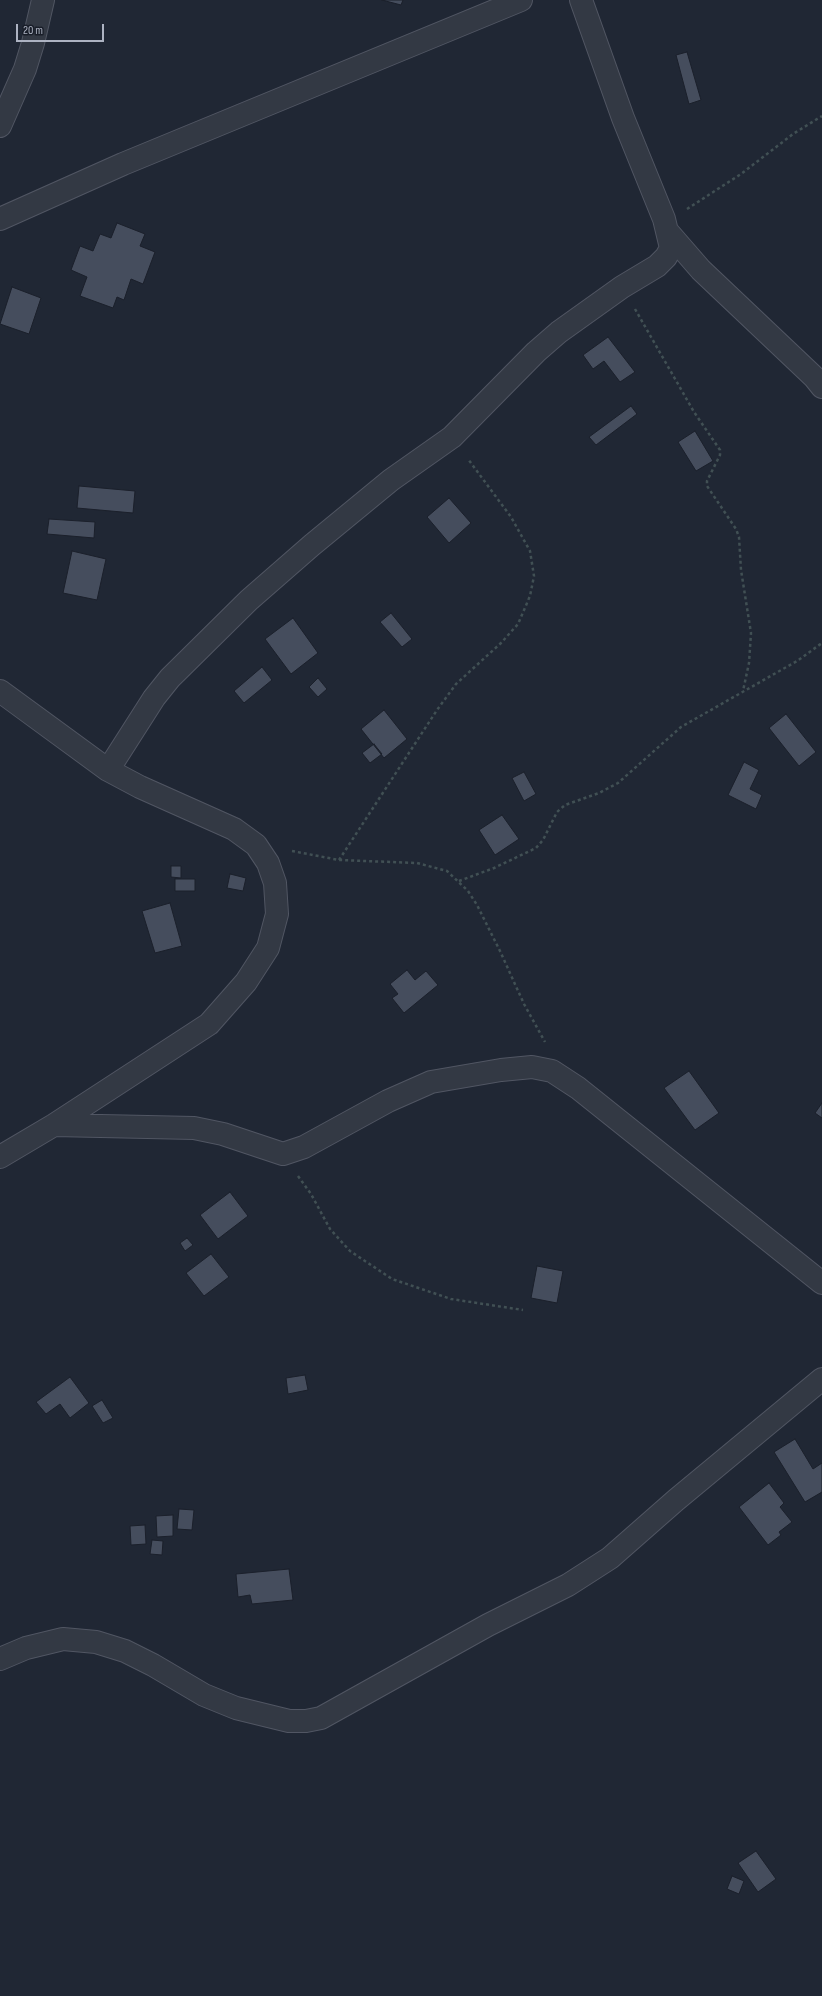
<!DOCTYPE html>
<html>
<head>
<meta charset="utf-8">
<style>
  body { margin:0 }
  #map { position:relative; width:822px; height:1996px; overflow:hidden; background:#202734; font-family:"Sofia Sans Condensed",sans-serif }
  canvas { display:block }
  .scale { position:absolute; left:16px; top:24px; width:88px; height:18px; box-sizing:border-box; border:2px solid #adb3c2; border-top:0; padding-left:5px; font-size:12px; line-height:14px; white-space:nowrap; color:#adb3c2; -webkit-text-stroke:3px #191e29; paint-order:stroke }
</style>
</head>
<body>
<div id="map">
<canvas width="822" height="1996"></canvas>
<div class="scale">20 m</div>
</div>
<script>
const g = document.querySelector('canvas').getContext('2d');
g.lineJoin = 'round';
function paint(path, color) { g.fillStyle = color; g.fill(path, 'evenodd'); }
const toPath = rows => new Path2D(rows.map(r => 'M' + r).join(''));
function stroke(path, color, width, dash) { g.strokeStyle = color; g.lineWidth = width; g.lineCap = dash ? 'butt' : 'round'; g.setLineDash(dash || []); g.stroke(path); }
const building = toPath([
  [382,0,403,0,401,5,382,0],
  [687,52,701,100,689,104,676,55,687,52],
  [117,223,145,234,140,246,155,252,143,284,131,279,124,300,117,297,113,308,80,296,87,277,71,270,80,246,93,251,100,234,111,238,117,223],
  [12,287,41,298,29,334,0,324,12,287],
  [608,337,635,372,620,382,604,361,593,369,583,355,608,337],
  [631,406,637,414,596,445,589,437,631,406],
  [695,431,713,461,696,471,678,442,695,431],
  [79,486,135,491,133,513,77,508,79,486],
  [449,498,471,523,449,543,427,517,449,498],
  [49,519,95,522,94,538,47,534,49,519],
  [72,551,106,559,97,600,63,593,72,551],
  [391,613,412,639,402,647,380,622,391,613],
  [293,618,318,653,291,674,265,639,293,618],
  [262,667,272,680,244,703,234,691,262,667],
  [318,678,327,689,318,697,309,687,318,678],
  [384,710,407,739,384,758,361,729,384,710],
  [786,714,816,752,799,766,769,728,786,714],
  [374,744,382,754,370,763,362,753,374,744],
  [744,762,759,770,750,789,762,795,756,809,728,795,744,762],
  [524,772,536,794,524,801,512,778,524,772],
  [502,815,519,839,495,855,479,830,502,815],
  [171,866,181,866,181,878,171,877,171,866],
  [230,874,246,878,243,891,227,888,230,874],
  [175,879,195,879,195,891,175,891,175,879],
  [170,903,182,946,155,953,142,911,170,903],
  [407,970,415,980,426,971,438,985,404,1013,392,998,398,994,390,984,407,970],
  [689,1071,719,1113,695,1130,664,1088,689,1071],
  [822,1103,822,1118,815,1113,822,1103],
  [230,1192,248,1216,218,1239,200,1215,230,1192],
  [187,1238,193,1245,185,1251,180,1243,187,1238],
  [211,1254,229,1277,204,1296,186,1273,211,1254],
  [537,1266,563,1271,557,1303,531,1298,537,1266],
  [305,1375,308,1390,288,1394,286,1378,305,1375],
  [70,1377,89,1403,70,1418,60,1404,46,1414,36,1402,70,1377],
  [102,1400,113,1418,103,1423,92,1406,102,1400],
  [795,1439,813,1469,822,1463,822,1492,805,1502,774,1452,795,1439],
  [769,1483,784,1503,780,1507,792,1522,779,1532,781,1535,768,1545,739,1507,769,1483],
  [179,1509,194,1510,192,1530,177,1529,179,1509],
  [173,1515,173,1536,157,1537,156,1516,173,1515],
  [145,1525,146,1544,131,1545,130,1526,145,1525],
  [152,1540,163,1541,162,1555,150,1554,152,1540],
  [289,1569,293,1600,252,1604,250,1595,238,1597,236,1574,289,1569],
  [756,1851,776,1879,758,1892,738,1863,756,1851],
  [732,1876,744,1881,739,1894,727,1889,732,1876]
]);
paint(building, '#454d5d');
stroke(building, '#1b202b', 1);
const minor = toPath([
  [0,126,25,69,33,43,43,0],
  [0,219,123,164,521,0],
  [668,232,701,270,814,377,822,387],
  [0,691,108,770,140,787,234,829,256,845,268,863,275,883,277,914,268,948,246,982,209,1024,54,1125,0,1157],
  [108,770,154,698,170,678,249,600,312,545,391,480,452,437,536,352,559,332,622,287,657,266,666,257,671,248,664,219,623,118,581,0],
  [54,1125,194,1128,223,1134,283,1154,304,1147,388,1101,431,1082,501,1070,532,1067,552,1071,578,1088,822,1283],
  [0,1659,26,1648,63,1639,96,1642,125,1651,153,1665,204,1695,236,1708,289,1721,306,1721,321,1718,488,1625,568,1585,610,1558,676,1500,822,1379]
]);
stroke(minor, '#515663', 24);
stroke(toPath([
  [687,209,741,174,793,134,822,116],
  [635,309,694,412,720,450,720,455,707,481,707,486,736,529,739,537,741,570,751,633,749,663,743,691],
  [292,851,339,860,417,863,447,871,468,891,477,905,500,951,524,1004,545,1042],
  [339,860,437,710,456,684,501,643,518,624,530,596,534,576,530,551,511,517,468,459],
  [459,881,494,868,536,848,543,840,557,812,565,805,599,793,618,783,681,727,797,661,822,643],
  [298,1176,311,1194,330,1229,350,1251,392,1279,451,1299,523,1310]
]), '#415054', 2.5, [3, 3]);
stroke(minor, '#333944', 22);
</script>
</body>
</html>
